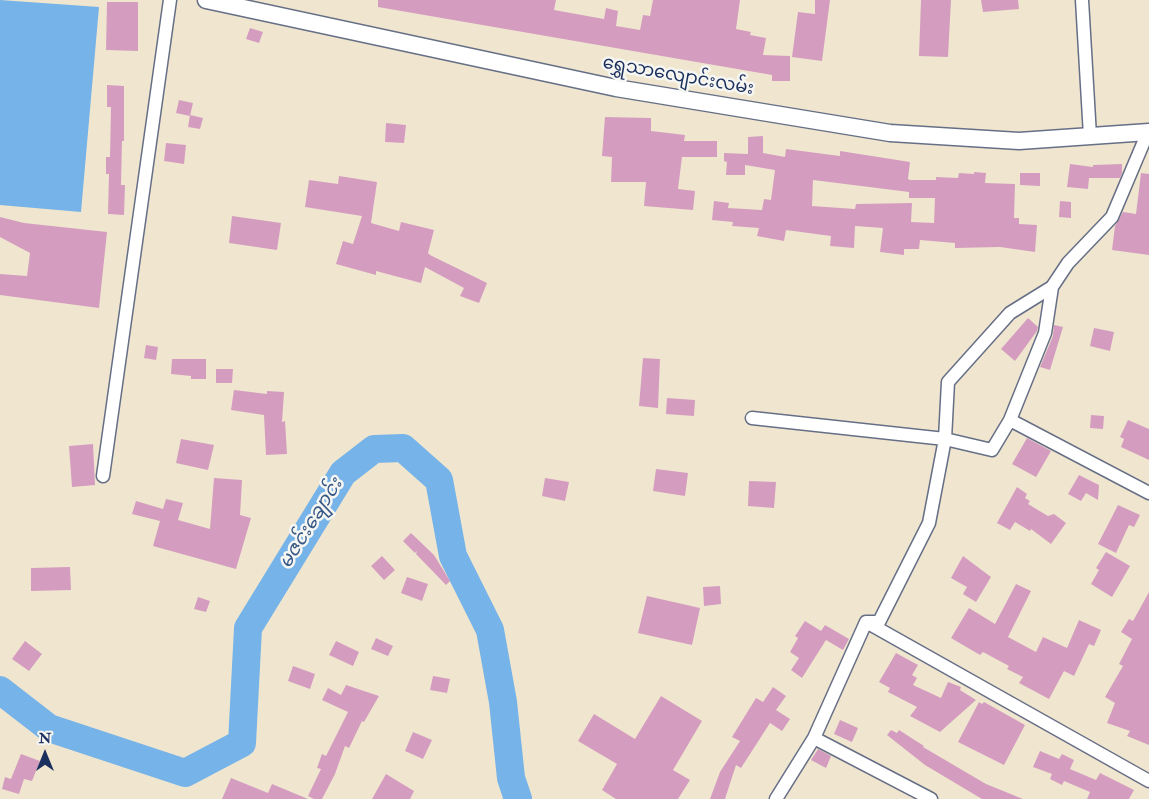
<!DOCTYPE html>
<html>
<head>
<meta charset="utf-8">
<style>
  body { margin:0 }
  #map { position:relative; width:1149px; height:799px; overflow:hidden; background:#f0e6cf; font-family:"IM FELL Double Pica",serif }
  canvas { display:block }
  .north { position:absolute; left:20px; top:729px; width:50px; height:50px; -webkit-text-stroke:4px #f6f6f2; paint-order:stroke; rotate:0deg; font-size:14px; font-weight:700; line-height:20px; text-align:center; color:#1b2f5e }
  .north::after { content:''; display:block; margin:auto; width:18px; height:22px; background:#1b2f5e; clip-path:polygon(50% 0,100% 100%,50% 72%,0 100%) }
</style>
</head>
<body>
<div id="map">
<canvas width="1149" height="799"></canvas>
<div class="north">N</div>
</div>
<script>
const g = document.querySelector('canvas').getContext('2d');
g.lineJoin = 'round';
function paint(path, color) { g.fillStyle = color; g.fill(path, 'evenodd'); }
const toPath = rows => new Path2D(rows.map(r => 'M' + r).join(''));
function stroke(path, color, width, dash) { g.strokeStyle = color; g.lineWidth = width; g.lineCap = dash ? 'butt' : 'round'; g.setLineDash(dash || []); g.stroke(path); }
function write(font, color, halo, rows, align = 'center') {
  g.font = font + ' "IM FELL Double Pica","Noto Sans Myanmar",serif'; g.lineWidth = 5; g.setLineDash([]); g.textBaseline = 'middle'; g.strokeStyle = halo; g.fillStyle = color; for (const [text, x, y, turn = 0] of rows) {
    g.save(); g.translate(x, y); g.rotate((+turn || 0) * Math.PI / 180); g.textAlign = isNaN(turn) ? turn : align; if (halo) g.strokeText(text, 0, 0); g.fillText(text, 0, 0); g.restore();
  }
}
paint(toPath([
  [0,0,99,7,81,212,0,205]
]), '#76b3e8');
stroke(toPath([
  [0,690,49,728,185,773,242,743,248,628,343,473,374,449,403,448,439,480,453,556,490,630,503,702,511,778,518,799]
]), '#76b3e8', 28);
paint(toPath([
  [378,0,556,0,554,10,604,19,606,8,618,11,616,26,640,30,643,15,650,16,653,0,740,0,736,29,751,32,750,35,766,38,763,55,790,56,790,81,772,81,772,75,378,7],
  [815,0,830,0,822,61,792,57,798,12,815,14],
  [921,0,951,0,948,57,919,56],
  [981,0,1018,0,1019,9,983,12],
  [107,2,138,2,138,51,106,50],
  [250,28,263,32,259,43,246,39],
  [107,85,124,86,124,141,122,141,121,185,125,185,124,215,108,214,109,174,106,174,106,157,110,157,111,107,107,107],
  [179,100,193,103,190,116,176,113],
  [190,115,203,118,200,129,188,127],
  [605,117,651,118,651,131,685,135,684,141,717,141,717,157,682,157,678,189,695,191,693,210,644,206,646,182,611,182,612,157,602,156],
  [386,123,406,125,404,143,385,142],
  [763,136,763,153,785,157,786,149,840,156,840,151,910,162,908,179,910,180,936,180,936,177,958,178,959,173,974,174,974,172,986,173,985,183,1015,184,1014,218,1019,218,1019,224,1037,225,1035,252,1000,247,955,248,955,243,920,240,919,249,904,249,904,255,880,252,883,228,855,226,854,248,830,246,831,236,786,230,784,241,757,236,759,228,732,226,733,222,712,220,714,201,729,203,728,208,762,210,764,199,771,200,775,170,745,165,745,175,726,175,727,162,724,161,724,153,748,154,748,137],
  [813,180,909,192,909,198,935,198,934,223,911,222,912,203,856,204,855,209,812,206],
  [166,143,186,145,184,164,164,161],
  [1070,164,1093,167,1093,165,1122,164,1122,173,1120,178,1089,178,1088,189,1067,187],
  [1020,173,1040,173,1040,186,1020,185],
  [1141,173,1149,174,1149,255,1112,250,1115,226,1123,212,1136,214],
  [339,176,377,182,371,223,399,231,401,222,434,230,428,253,430,255,487,283,479,303,460,296,464,288,425,267,421,283,376,271,376,275,336,264,343,241,353,244,362,216,305,207,309,180,338,184],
  [1060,201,1071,202,1071,218,1059,217],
  [232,216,281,223,277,250,229,243],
  [0,217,24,223,107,232,99,308,0,295,0,274,27,276,30,253,0,237],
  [1028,318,1038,327,1037,331,1015,361,1001,349],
  [1054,325,1063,327,1050,370,1040,367,1053,336],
  [1094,328,1114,332,1110,351,1090,346],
  [146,345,158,347,156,360,144,358],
  [643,358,660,359,658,408,639,406],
  [172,359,206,359,206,379,191,379,191,376,171,374],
  [216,369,233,369,232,383,216,383],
  [234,390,267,394,267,391,284,392,282,422,285,421,287,454,266,455,264,415,231,410],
  [667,398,695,400,694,416,666,414],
  [1091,415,1104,416,1103,429,1090,428],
  [1128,420,1149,429,1149,460,1121,447,1124,439,1120,437],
  [1027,438,1051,451,1036,477,1012,464],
  [181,439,214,445,208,470,176,463],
  [93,444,95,485,72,487,69,446],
  [656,469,688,473,685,496,653,491],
  [1079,475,1099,485,1098,500,1086,493,1081,501,1068,494],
  [214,478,242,480,240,515,251,518,236,569,153,546,160,521,132,514,136,501,163,509,166,499,183,503,178,520,210,529],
  [545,478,569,482,565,501,542,496],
  [749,481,776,482,774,508,748,506],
  [1017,487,1027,494,1025,498,1030,501,1028,504,1048,516,1054,514,1066,523,1051,544,1031,529,1030,531,1015,522,1010,530,997,523],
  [1118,505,1140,515,1134,527,1129,525,1116,553,1098,544],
  [411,533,434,555,450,581,446,585,416,554,417,551,415,553,403,541],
  [1106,552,1130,566,1112,597,1091,584,1099,570,1096,568],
  [382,556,395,570,384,580,371,566],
  [963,556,991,577,976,602,963,594,967,587,951,578],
  [70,567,71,590,31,591,31,568],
  [407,577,428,584,422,601,401,593],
  [1016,584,1031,591,1008,637,1036,652,1043,637,1067,648,1079,620,1101,630,1094,646,1089,644,1074,676,1064,671,1049,699,1019,683,1023,677,1007,669,1009,666,983,652,980,655,951,638,969,608,995,624],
  [720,586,721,604,704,606,703,587],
  [1149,592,1149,745,1127,736,1130,731,1107,723,1115,703,1105,697,1123,666,1119,664,1132,639,1121,632,1129,619,1133,621],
  [647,596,700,608,692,645,638,633],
  [198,597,210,601,206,612,194,609],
  [805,621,821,631,825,625,849,639,843,650,826,640,802,678,791,670,799,658,790,652,798,638,795,636],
  [376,638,393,646,388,656,371,649],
  [25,641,42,654,29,671,12,659],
  [336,641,359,652,353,666,329,655],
  [896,653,918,665,912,675,917,678,913,685,941,698,948,682,961,687,960,690,976,700,940,732,910,716,917,707,888,692,890,688,879,682],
  [293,666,315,674,310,689,288,681],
  [433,676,450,679,447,693,430,690],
  [346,685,379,696,364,722,362,721,349,748,345,746,335,774,322,799,314,799,308,796,321,769,317,768,322,754,326,756,348,712,322,700,328,688,341,695],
  [773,687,786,696,776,710,790,719,782,731,770,723,741,768,736,765,725,799,710,799,720,772,740,741,732,737,756,698,763,702],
  [661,696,702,721,673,770,690,780,678,799,616,799,602,790,617,764,578,741,594,714,635,739],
  [979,702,982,704,984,702,1025,725,1004,765,958,742],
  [840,720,858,728,852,742,834,734],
  [891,730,897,733,899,730,924,746,923,747,986,784,1023,799,982,799,925,765,887,735],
  [413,732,432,740,423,759,405,751],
  [818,749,831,756,826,768,811,760],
  [1040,751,1059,759,1062,754,1074,760,1070,769,1096,780,1100,773,1134,790,1129,799,1087,799,1090,792,1064,781,1062,785,1050,779,1052,774,1033,767],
  [21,754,40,761,32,781,24,779,19,794,2,789,5,777,11,779],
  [386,774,414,791,410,799,372,799],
  [231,778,268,793,272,784,308,799,222,799]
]), '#d49dc0');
const minor = toPath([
  [1082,0,1090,136],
  [752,418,945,439,992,450,1010,420,1045,333,1052,287],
  [1010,420,1149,493],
  [103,476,170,0],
  [868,623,1149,781],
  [814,738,931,799],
  [776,799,814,738,866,622,879,622,929,523,945,439,948,382,1010,313,1052,287,1068,263,1112,217,1148,132]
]);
const tertiary = toPath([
  [206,0,616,88,890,133,1019,141,1149,132]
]);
stroke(minor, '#666f86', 15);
stroke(tertiary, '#666f86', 19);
stroke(minor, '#fff', 12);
stroke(tertiary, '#fff', 16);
write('18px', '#1b2f5e', '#f6f6f2', [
  ["ရွှေသာလျောင်းလမ်း",678,77,10]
]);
write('italic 19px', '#365787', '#f6f6f2', [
  ["မဇင်းချောင်း",312,524,-58]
]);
</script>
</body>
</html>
